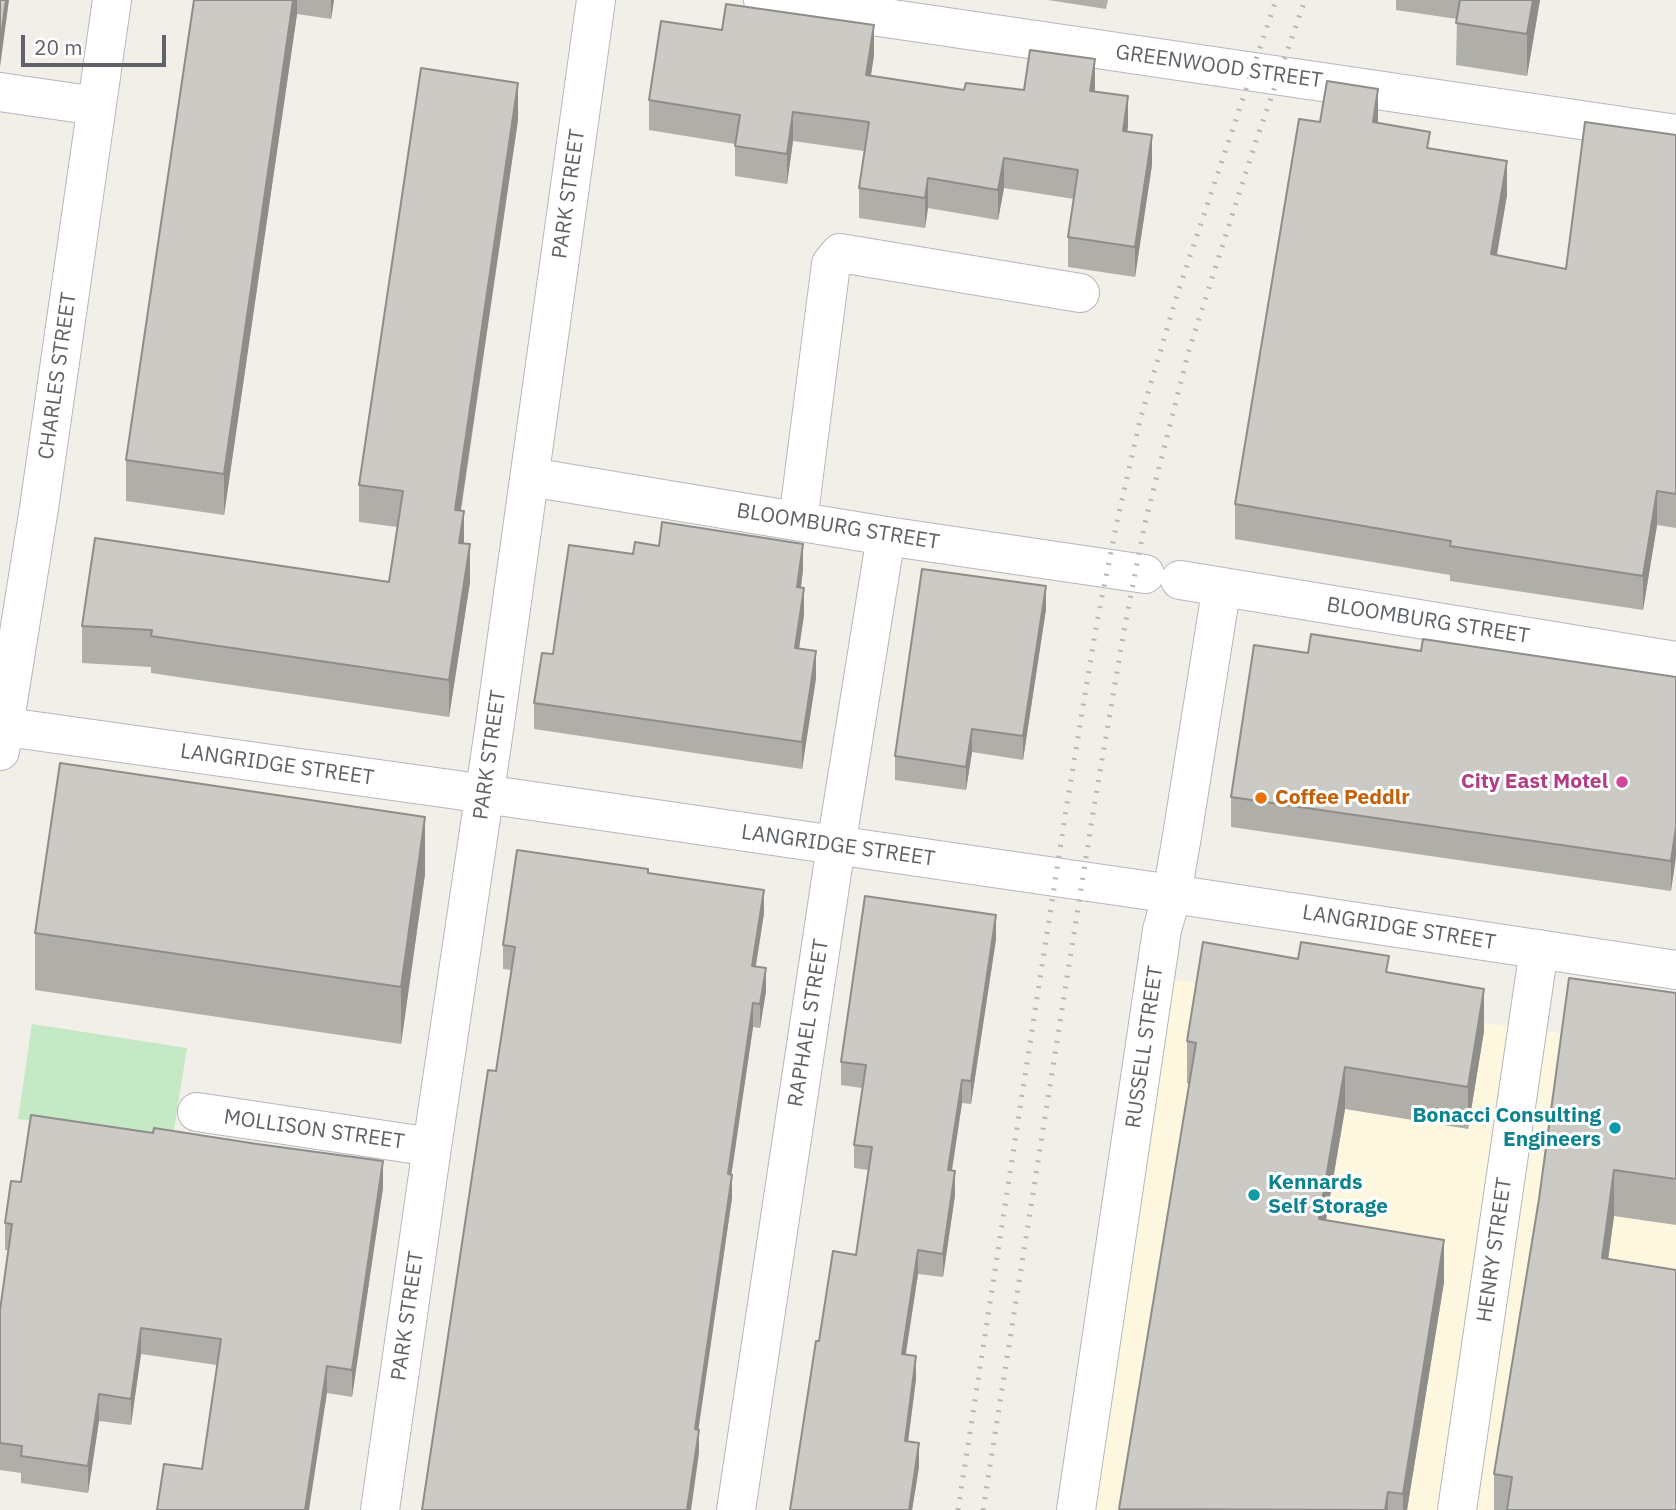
<!DOCTYPE html>
<html>
<head>
<meta charset="utf-8">
<style>
  body { margin:0 }
  #map { position:relative; width:1676px; height:1510px; overflow:hidden; background:#f1efe8; font-family:"IBM Plex Sans",sans-serif }
  canvas { display:block }
  .scale { position:absolute; left:21px; top:35px; width:145px; height:32px; box-sizing:border-box; border:4px solid #5f6368; border-top:0; padding-left:9px; font-size:21px; line-height:24px; white-space:nowrap; color:#5f6368; -webkit-text-stroke:5px #fff; paint-order:stroke }
</style>
</head>
<body>
<div id="map">
<canvas width="1676" height="1510"></canvas>
<div class="scale">20 m</div>
</div>
<script>
const g = document.querySelector('canvas').getContext('2d');
g.lineJoin = 'round';
function paint(path, color) { g.fillStyle = color; g.fill(path, 'evenodd'); }
const toPath = rows => new Path2D(rows.map(r => 'M' + r).join(''));
function stroke(path, color, width, dash) { g.strokeStyle = color; g.lineWidth = width; g.lineCap = dash ? 'butt' : 'round'; g.setLineDash(dash || []); g.stroke(path); }
function write(font, color, halo, rows, align = 'center') {
  g.font = font + ' "IBM Plex Sans",sans-serif'; g.lineWidth = 6; g.setLineDash([]); g.textBaseline = 'middle'; g.strokeStyle = halo; g.fillStyle = color; for (const [text, x, y, turn = 0] of rows) {
    g.save(); g.translate(x, y); g.rotate((+turn || 0) * Math.PI / 180); g.textAlign = isNaN(turn) ? turn : align; if (halo) g.strokeText(text, 0, 0); g.fillText(text, 0, 0); g.restore();
  }
}
paint(toPath([
  [1174,980,1676,1049,1676,1510,1095,1510]
]), '#fef7e0');
paint(toPath([
  [32,1024,187,1048,172,1142,18,1119]
]), '#c5e8c5');
const minor = toPath([
  [763,0,1676,134],
  [0,92,96,106],
  [530,477,886,536,1145,574],
  [798,521,831,264,840,253,1080,293],
  [1180,580,1676,661],
  [0,726,450,789,1172,894,1676,970],
  [0,751,39,508,112,0],
  [197,1112,432,1147],
  [380,1510,432,1147,494,730,596,0],
  [736,1510,836,846,886,536],
  [1076,1510,1162,930,1172,894,1182,836,1219,604,1222,596,1229,588],
  [1457,1510,1539,949]
]);
stroke(minor, '#b5b8bc', 40);
stroke(minor, '#fff', 38);
stroke(toPath([
  [958,1510,1067,804,1097,622,1117,522,1140,420,1177,295,1276,0],
  [983,1510,1094,807,1125,625,1145,523,1189,350,1255,144,1305,0]
]), '#b6b7b8', 5, [2, 9]);
paint(toPath([
  [194,0,334,0,331,19,297,14,224,515,126,501,126,460],
  [1048,0,1108,0,1106,9],
  [1396,0,1540,0,1527,76,1456,65,1457,19,1396,10],
  [874,55,871,76,964,90,1095,89,1095,91,1128,126,1127,132,1152,165,1135,277,1068,267,1068,237,1074,199,1004,188,998,220,928,208,925,228,859,218,859,188,864,151,793,141,787,184,735,176,735,144,649,130,649,100],
  [518,120,461,511,464,543,470,582,449,717,151,673,151,667,82,663,82,626,389,582,397,527,359,522,359,485],
  [1320,122,1378,123,1430,148,1507,195,1497,255,1566,269,1676,135,1676,528,1657,525,1643,610,1450,581,1450,575,1235,539,1235,504],
  [659,546,803,570,801,588,804,615,799,649,816,678,802,769,534,729,534,703,553,654,633,554],
  [1046,609,1023,760,972,752,966,790,895,780,895,756],
  [1421,651,1676,677,1671,891,1231,827,1231,797,1308,653],
  [648,873,764,913,756,966,766,991,760,1028,753,1027,731,1175,732,1198,698,1430,699,1453,496,1071,511,970,503,969,503,945],
  [425,874,401,1044,35,990,35,933],
  [996,939,971,1104,962,1103,952,1171,955,1195,943,1277,918,1274,906,1354,916,1379,908,1442,919,1467,912,1510,790,1510,819,1341,856,1255,868,1170,854,1168,854,1145,862,1088,841,1085,841,1062],
  [1298,959,1389,973,1484,1031,1468,1129,1345,1109,1326,1220,1444,1282,1407,1510,1119,1510,1190,1084,1187,1083,1187,1041],
  [1676,993,1676,1225,1614,1216,1608,1259,1676,1510,1494,1510,1494,1474],
  [21,1182,383,1188,352,1397,327,1393,202,1469,217,1365,141,1354,131,1425,99,1421,88,1493,21,1483,21,1473,0,1470,0,1310,9,1250,5,1250,5,1223]
]), '#afaea9');
paint(toPath([
  [6,0,9,0,0,67,0,44],
  [293,0,297,0,297,14,224,515,224,474],
  [331,0,334,0,331,19],
  [1533,0,1540,0,1527,76,1527,34],
  [874,25,874,55,866,105,866,75],
  [1095,59,1095,89,1090,120,1090,91],
  [518,83,518,120,455,547,455,510],
  [1378,89,1378,124,1373,122],
  [1128,96,1128,126,1123,161,1123,131],
  [793,112,793,141,787,184,787,154],
  [1152,135,1152,165,1135,277,1135,247],
  [1004,158,1004,188,998,220,998,190],
  [1507,161,1507,195,1491,288,1491,254],
  [928,178,928,208,925,228,925,198],
  [1657,491,1657,525,1643,610,1643,576],
  [464,511,464,548,459,543],
  [470,544,470,582,449,717,449,680],
  [803,544,803,570,797,614,797,587],
  [1046,586,1046,609,1023,760,1023,736],
  [804,588,804,615,795,675,795,648],
  [816,651,816,678,802,769,802,742],
  [972,729,972,752,966,790,966,767],
  [425,817,425,874,401,1044,401,987],
  [1676,827,1676,857,1671,891,1671,861],
  [764,890,764,913,752,989,752,966],
  [996,915,996,939,971,1104,971,1081],
  [766,968,766,991,760,1028,760,1004],
  [1484,989,1484,1031,1468,1129,1468,1087],
  [753,1003,753,1027,728,1198,728,1174],
  [1345,1067,1345,1109,1319,1261,1319,1219],
  [962,1080,962,1103,948,1194,948,1170],
  [383,1161,383,1188,352,1397,352,1370],
  [1614,1170,1614,1216,1602,1304,1602,1258],
  [955,1171,955,1195,943,1277,943,1254],
  [732,1175,732,1198,695,1453,695,1429],
  [1444,1240,1444,1282,1407,1510,1403,1510,1403,1494],
  [918,1250,918,1274,902,1377,902,1354],
  [141,1328,141,1354,131,1425,131,1399],
  [916,1356,916,1379,905,1465,905,1441],
  [327,1366,327,1393,309,1510,305,1510],
  [99,1394,99,1421,88,1493,88,1466],
  [699,1430,699,1453,691,1510,687,1510],
  [919,1443,919,1467,912,1510,909,1510],
  [1388,1492,1388,1510,1385,1510]
]), '#8f8d8a');
const building = toPath([
  [0,0,6,0,0,44,0,0],
  [194,0,293,0,224,474,126,460,194,0],
  [1460,0,1533,0,1527,34,1456,23,1460,0],
  [726,4,874,25,866,75,964,90,966,83,1024,90,1030,50,1095,59,1090,91,1128,96,1123,131,1152,135,1135,247,1068,237,1078,170,1004,158,998,190,928,178,925,198,859,188,869,122,793,112,787,154,735,146,740,115,649,100,661,21,722,30,726,4],
  [421,68,518,83,455,510,464,511,459,543,470,544,449,680,151,636,152,630,82,626,95,538,389,582,403,491,359,485,421,68],
  [1327,81,1378,89,1373,122,1430,132,1427,148,1507,161,1491,254,1566,269,1585,122,1676,135,1676,494,1657,491,1643,576,1450,546,1451,541,1235,504,1299,119,1320,122,1327,81],
  [662,522,803,544,797,587,804,588,795,648,816,651,802,742,534,703,542,653,553,654,569,545,633,554,635,542,659,546,662,522],
  [922,569,1046,586,1023,736,972,729,966,767,895,756,922,569],
  [1311,634,1421,651,1423,639,1676,677,1676,827,1671,861,1231,797,1254,645,1308,653,1311,634],
  [60,763,425,817,401,987,35,933,60,763],
  [517,850,648,869,648,873,764,890,752,966,766,968,760,1004,753,1003,728,1174,732,1175,695,1429,699,1430,687,1510,422,1510,488,1070,496,1071,515,947,503,945,517,850],
  [865,896,996,915,971,1081,962,1080,948,1170,955,1171,943,1254,918,1250,902,1354,916,1356,905,1441,919,1443,909,1510,790,1510,816,1341,819,1341,833,1251,856,1255,872,1147,854,1145,866,1065,841,1062,865,896],
  [1203,942,1298,959,1301,942,1389,956,1386,972,1484,989,1468,1087,1345,1067,1319,1219,1444,1240,1403,1494,1388,1492,1385,1510,1119,1509,1196,1043,1187,1041,1203,942],
  [1569,978,1676,993,1676,1179,1614,1170,1602,1258,1676,1270,1676,1510,1507,1510,1512,1477,1494,1474,1539,1199,1569,978],
  [31,1115,153,1133,154,1128,257,1144,383,1161,352,1370,327,1366,305,1510,157,1510,164,1464,202,1469,221,1339,141,1328,131,1399,99,1394,88,1466,21,1456,22,1446,0,1443,0,1310,12,1224,5,1223,11,1181,21,1182,31,1115]
]);
paint(building, '#cccac5');
stroke(building, '#8f8d8a', 2);
for (const [x, y, r, color] of [
  [1622,782,7,"#d1479c"],
  [1261,798,7,"#e8710a"],
  [1615,1128,7,"#0f9aa8"],
  [1254,1195,7,"#0f9aa8"]
]) { const dot = new Path2D(); dot.arc(x, y, r, 0, 2 * Math.PI); g.fillStyle = color; g.fill(dot); stroke(dot, '#fff', 2.5); }
write('21px', '#5f6368', '#fff', [
  ["GREENWOOD STREET",1219,67,8],
  ["PARK STREET",569,194,-82],
  ["CHARLES STREET",58,376,-82],
  ["BLOOMBURG STREET",838,527,9],
  ["BLOOMBURG STREET",1428,621,9],
  ["PARK STREET",490,755,-82],
  ["LANGRIDGE STREET",277,765,8],
  ["LANGRIDGE STREET",838,846,8],
  ["LANGRIDGE STREET",1399,928,9],
  ["RAPHAEL STREET",809,1023,-81],
  ["RUSSELL STREET",1145,1047,-82],
  ["MOLLISON STREET",314,1130,8],
  ["HENRY STREET",1495,1250,-82],
  ["PARK STREET",408,1316,-82]
]);
write('bold 21px', '#b23c85', '#fff', [
  ["City East Motel",1608,782]
], 'right');
write('bold 21px', '#c56008', '#fff', [
  ["Coffee Peddlr",1275,798]
], 'left');
write('bold 21px', '#0d838f', '#fff', [
  ["Bonacci Consulting",1601,1116],
  ["Engineers",1601,1140],
  ["Kennards",1268,1183,"left"],
  ["Self Storage",1268,1207,"left"]
], 'right');
</script>
</body>
</html>
